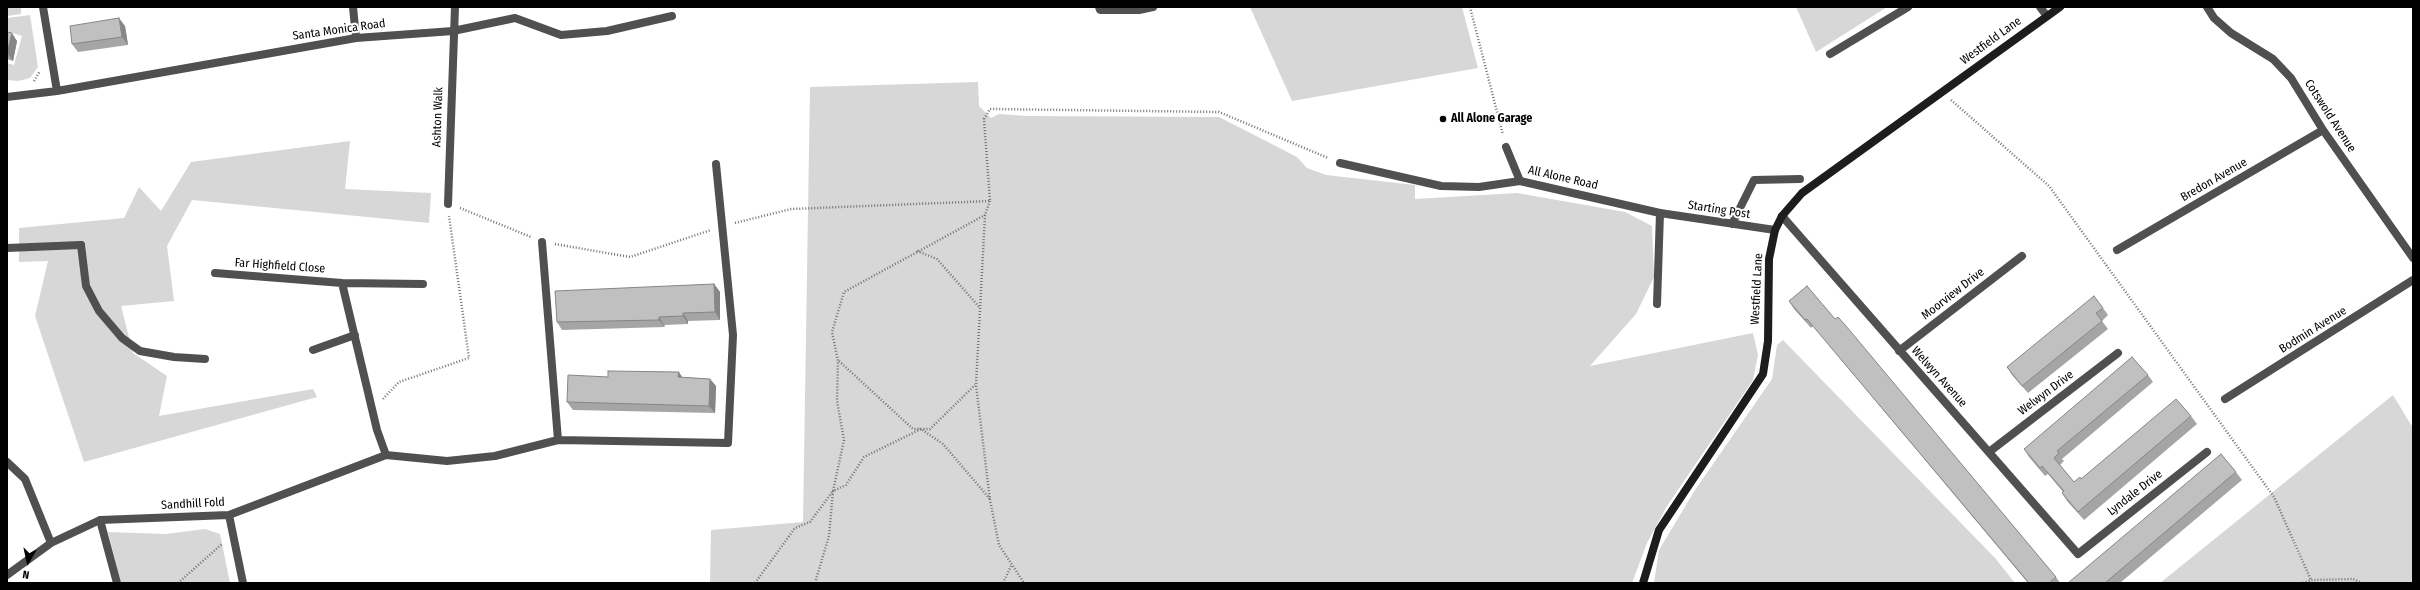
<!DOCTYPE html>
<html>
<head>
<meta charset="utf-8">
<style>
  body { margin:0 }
  #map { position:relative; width:2420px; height:590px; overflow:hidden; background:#fff; font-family:"Fira Sans Condensed",sans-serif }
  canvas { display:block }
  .frame { position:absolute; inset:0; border:8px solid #000; pointer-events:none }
  .north { position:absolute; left:8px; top:542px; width:40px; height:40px; -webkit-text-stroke:3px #fff; paint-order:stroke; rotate:189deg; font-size:11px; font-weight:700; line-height:16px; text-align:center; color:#000 }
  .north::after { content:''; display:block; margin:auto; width:14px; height:18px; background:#000; clip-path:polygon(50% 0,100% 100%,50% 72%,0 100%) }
</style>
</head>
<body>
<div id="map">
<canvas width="2420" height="590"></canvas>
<div class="frame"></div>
<div class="north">N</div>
</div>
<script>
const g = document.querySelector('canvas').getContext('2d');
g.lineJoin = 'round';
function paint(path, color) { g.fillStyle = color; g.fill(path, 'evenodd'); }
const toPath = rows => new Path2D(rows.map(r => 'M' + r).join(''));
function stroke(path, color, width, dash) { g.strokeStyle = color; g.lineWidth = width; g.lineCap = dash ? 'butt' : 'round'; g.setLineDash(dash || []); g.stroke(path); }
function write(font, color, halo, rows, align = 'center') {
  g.font = font + ' "Fira Sans Condensed",sans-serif'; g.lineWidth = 4; g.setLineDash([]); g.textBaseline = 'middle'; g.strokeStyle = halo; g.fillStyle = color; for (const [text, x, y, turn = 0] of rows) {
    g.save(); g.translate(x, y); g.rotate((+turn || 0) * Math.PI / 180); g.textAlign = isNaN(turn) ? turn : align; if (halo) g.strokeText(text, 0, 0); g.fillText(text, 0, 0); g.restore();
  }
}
paint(toPath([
  [7,7,21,7,21,14,7,16],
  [1250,7,1462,7,1478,68,1292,101],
  [1796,7,1887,7,1816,52],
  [30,15,38,67,30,78,18,81,7,80,7,63,14,65,22,36,7,31,7,18],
  [978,82,979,106,991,118,999,114,1027,116,1219,117,1297,157,1307,168,1326,175,1415,185,1415,199,1517,193,1625,212,1652,226,1654,277,1636,314,1590,366,1753,333,1758,355,1753,380,1667,506,1647,543,1632,583,710,583,711,530,803,522,810,87],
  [350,141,345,189,431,193,429,223,192,200,167,246,174,301,121,306,133,353,167,376,159,416,313,389,317,397,84,462,35,316,48,261,19,262,19,228,124,218,139,187,161,211,191,162],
  [1783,340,1995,558,2015,583,1654,583,1659,550,1695,490,1772,379,1777,345],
  [2393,395,2413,428,2413,583,2160,583],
  [205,529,220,534,230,583,121,583,108,532,166,534]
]), '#d7d7d7');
stroke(toPath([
  [1470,7,1503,135],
  [34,81,40,71],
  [1951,100,2049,186,2274,497,2311,580],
  [990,201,985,215,976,385,990,500,999,545,1024,583],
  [460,208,531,237],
  [735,223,791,209,990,201,984,119,990,109,1219,112,1328,158],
  [555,244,630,257,711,230],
  [917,251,937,259,980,308],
  [839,361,913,429,930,429,975,385],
  [383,399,399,382,469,358,449,216],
  [178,583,222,544],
  [755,583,795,528,810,522,833,491,844,440,837,401,838,361,832,332,844,292,985,215],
  [815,583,829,536,833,491,846,485,864,457,921,429,943,444,990,499],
  [1003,583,1011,566],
  [2303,583,2311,580,2353,579,2362,583]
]), '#727272', 2.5, [1, 2]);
stroke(toPath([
  [2040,7,2047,16],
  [1830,54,1908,7],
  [1340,163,1441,186,1479,187,1520,181],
  [81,245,86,286,99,311,122,338,140,351,174,357,205,359],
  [1657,304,1660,213],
  [100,520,117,583]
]), '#505050', 8);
stroke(toPath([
  [43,7,57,91],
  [353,7,356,38],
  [1099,7,1100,10,1139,10,1153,7],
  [2207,7,2214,18,2231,33,2273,59,2291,78,2323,130,2413,258],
  [7,97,57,91,356,38,453,31,515,18,561,35,607,31,672,16],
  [1506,147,1520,181,1660,213,1775,230],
  [448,204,455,7],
  [1782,216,2078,554,2207,452],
  [1732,224,1754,180,1800,179],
  [542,242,558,440],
  [7,248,81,245],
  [2117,250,2323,130],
  [215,273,342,283],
  [313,350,355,335],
  [1899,351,2022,256],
  [2225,399,2413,280],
  [1989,452,2118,353],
  [386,455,377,430,342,283,423,284],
  [7,462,25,479,51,543],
  [229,515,243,583],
  [7,575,51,543,100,520,229,515,386,455,447,461,495,456,558,440,728,443,733,335,716,164]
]), '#505050', 8);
stroke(toPath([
  [1643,583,1659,530,1763,374,1768,341,1769,259,1775,230,1782,216,1802,193,2060,7]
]), '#1d1d1d', 8);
paint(toPath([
  [125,26,128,45,78,52,72,44],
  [7,32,17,41,13,61,7,59],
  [714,284,720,292,720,320,688,321,688,324,664,325,665,327,562,330,557,322],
  [1789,301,1835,319,2056,577,2060,583,2028,583,1813,326,1811,328,1794,309],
  [2103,308,2108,315,2102,321,2108,329,2028,393,2012,375,2007,367],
  [2148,375,2153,382,2062,459,2064,461,2060,465,2074,482,2081,479,2191,416,2197,424,2084,520,2067,501,2062,493,2063,492,2048,474,2045,476,2029,457,2024,449],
  [608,377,682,377,710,379,716,386,715,413,573,410,567,402],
  [2236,472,2242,480,2120,583,2068,583]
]), '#a5a5a5');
paint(toPath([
  [119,18,125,26,128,45,122,37],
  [12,33,17,41,13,61,7,53],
  [714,284,720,292,720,320,715,312],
  [683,313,688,321,688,324,683,316],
  [659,317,664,325,665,327,659,320],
  [679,372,684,380,678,377],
  [710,379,716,386,715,413,709,406]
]), '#868686');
const building = toPath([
  [119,18,122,37,72,44,70,26,119,18],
  [7,32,12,33,7,53,7,32],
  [714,284,715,312,683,313,683,316,659,317,659,320,557,322,555,291,714,284],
  [1807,286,1835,319,1838,317,1846,326,2056,577,2049,583,2029,583,1807,319,1805,320,1789,301,1807,286],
  [2094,296,2103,308,2096,313,2102,321,2022,386,2007,367,2094,296],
  [2132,357,2148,375,2057,451,2059,453,2054,458,2074,482,2080,477,2081,479,2176,399,2191,416,2078,512,2062,493,2064,491,2042,466,2040,468,2024,449,2132,357],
  [608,371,679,372,678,377,710,379,709,406,567,402,568,375,608,377,608,371],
  [2221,454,2236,472,2105,583,2068,583,2221,454]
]);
paint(building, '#c0c0c0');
stroke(building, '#868686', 1);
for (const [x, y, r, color] of [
  [1443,119,4,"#000"]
]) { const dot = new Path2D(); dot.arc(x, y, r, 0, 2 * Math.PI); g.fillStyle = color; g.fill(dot); stroke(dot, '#fff', 1.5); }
write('12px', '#000', '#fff', [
  ["Santa Monica Road",339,30,-8],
  ["Westfield Lane",1991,41,-36],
  ["Cotswold Avenue",2330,116,57],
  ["Ashton Walk",438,117,-88],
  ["All Alone Road",1563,178,13],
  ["Bredon Avenue",2214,180,-30],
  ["Starting Post",1719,210,9],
  ["Far Highfield Close",280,266,4],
  ["Westfield Lane",1757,289,-87],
  ["Moorview Drive",1953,294,-38],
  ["Bodmin Avenue",2313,330,-32],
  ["Welwyn Avenue",1939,377,48],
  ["Welwyn Drive",2046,393,-37],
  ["Lyndale Drive",2135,493,-38],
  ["Sandhill Fold",193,504,-3]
]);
write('bold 12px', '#000', '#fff', [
  ["All Alone Garage",1451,119]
], 'left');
</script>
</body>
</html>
